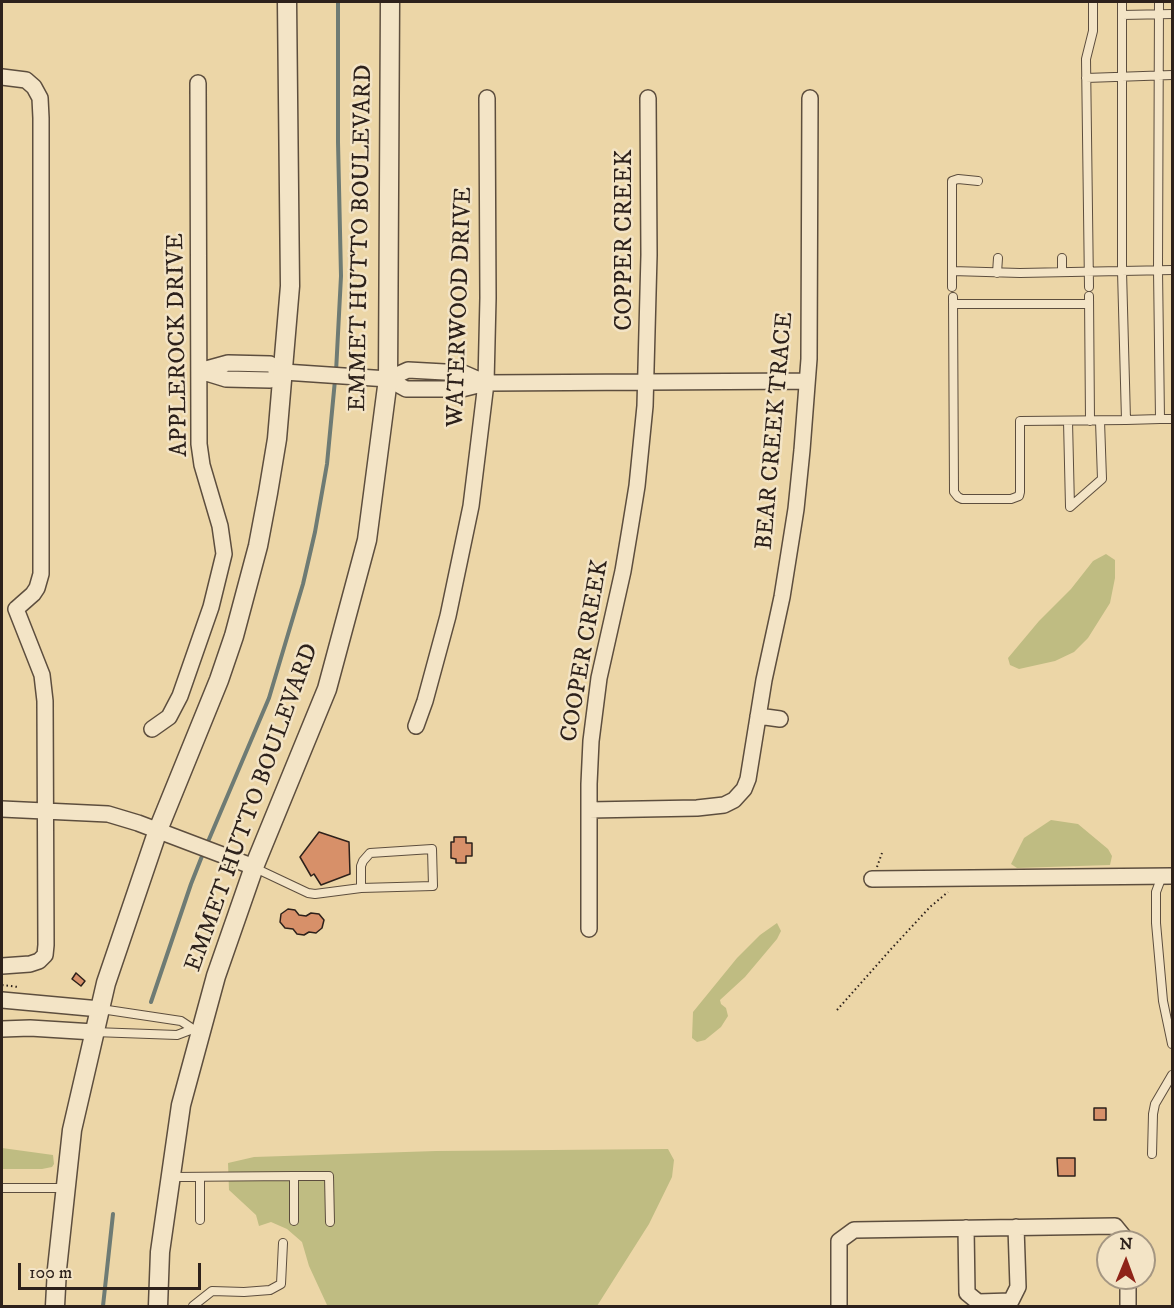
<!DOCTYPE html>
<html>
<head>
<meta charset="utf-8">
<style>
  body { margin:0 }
  #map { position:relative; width:1174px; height:1308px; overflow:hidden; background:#ecd6a7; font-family:"IM FELL DW Pica",serif }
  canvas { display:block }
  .frame { position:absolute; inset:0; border:3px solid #2d211b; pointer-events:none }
  .north { position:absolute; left:1096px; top:1230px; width:60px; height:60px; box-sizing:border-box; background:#f3e4c6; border:2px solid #a49682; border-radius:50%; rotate:1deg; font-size:16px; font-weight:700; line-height:24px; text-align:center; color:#2d211b }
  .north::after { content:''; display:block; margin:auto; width:21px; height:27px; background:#8f2418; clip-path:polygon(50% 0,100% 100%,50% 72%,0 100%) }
  .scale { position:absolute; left:18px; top:1263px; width:183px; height:27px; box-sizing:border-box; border:3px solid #2d211b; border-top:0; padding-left:8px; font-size:18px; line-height:21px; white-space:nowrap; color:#2d211b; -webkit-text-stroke:4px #f3e4c6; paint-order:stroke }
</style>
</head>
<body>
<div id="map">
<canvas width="1174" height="1308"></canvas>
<div class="frame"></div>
<div class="north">N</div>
<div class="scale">100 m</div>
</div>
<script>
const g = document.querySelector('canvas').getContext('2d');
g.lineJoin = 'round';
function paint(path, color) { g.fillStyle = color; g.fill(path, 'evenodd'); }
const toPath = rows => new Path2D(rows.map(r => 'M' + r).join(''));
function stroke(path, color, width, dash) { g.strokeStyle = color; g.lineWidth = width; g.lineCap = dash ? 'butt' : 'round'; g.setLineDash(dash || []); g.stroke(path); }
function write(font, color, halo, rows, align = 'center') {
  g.font = font + ' "IM FELL DW Pica",serif'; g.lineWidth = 5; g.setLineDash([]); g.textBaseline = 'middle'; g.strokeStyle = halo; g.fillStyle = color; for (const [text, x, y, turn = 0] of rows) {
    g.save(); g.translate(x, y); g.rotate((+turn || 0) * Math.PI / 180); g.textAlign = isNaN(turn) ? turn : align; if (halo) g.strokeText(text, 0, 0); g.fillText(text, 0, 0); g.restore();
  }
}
paint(toPath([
  [1106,554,1115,560,1115,578,1110,603,1088,638,1074,652,1055,661,1019,669,1010,665,1008,658,1039,621,1071,589,1093,561],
  [1051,820,1078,824,1108,849,1112,856,1110,865,1017,868,1011,864,1024,838],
  [777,923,781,931,777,939,745,977,720,1000,721,1004,726,1008,728,1016,721,1027,705,1040,697,1042,692,1038,693,1012,737,958,760,935],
  [2,1148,53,1155,54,1164,52,1167,42,1169,2,1169],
  [668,1149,674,1160,672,1177,649,1224,597,1306,325,1306,327,1305,309,1266,302,1242,287,1229,271,1222,259,1226,256,1215,229,1190,228,1163,254,1157,436,1151]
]), '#bfbc82');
stroke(toPath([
  [336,372,341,276,338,142,338,2],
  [207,844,269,698,303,584,315,532,327,464,335,380],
  [151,1002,191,884,204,851],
  [103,1306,113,1214]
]), '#6e7b74', 4);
const building = toPath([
  [319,832,349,842,350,874,321,885,314,874,311,876,300,857,319,832],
  [454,837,466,837,466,843,472,843,472,856,466,856,466,863,456,863,456,859,451,858,451,842,454,842,454,837],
  [288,909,295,910,299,915,306,916,311,913,319,914,324,920,322,928,316,933,309,932,304,935,297,934,293,929,285,928,280,922,281,914,288,909],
  [76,973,85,981,81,986,72,979,76,973],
  [1094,1108,1106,1108,1106,1120,1094,1120,1094,1108],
  [1057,1158,1075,1158,1075,1176,1058,1176,1057,1158]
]);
paint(building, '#d79069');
stroke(building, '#2d211b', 1.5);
const service = toPath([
  [1122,2,1122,271,1126,420,1160,419,1158,270,1159,2],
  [1122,15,1172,14],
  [1086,78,1172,75],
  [952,271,1020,273,1172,270],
  [1062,272,1062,258],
  [997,273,998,258],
  [952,287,952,181,958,179,978,181],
  [1089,287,1086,59,1093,31,1093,2],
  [1089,296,1090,421],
  [953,297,954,492,958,497,962,499,1011,499,1019,496,1020,492,1020,421,1126,420],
  [953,304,1089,304],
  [1160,419,1172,419],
  [1068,421,1070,507,1102,479,1100,421],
  [255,868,308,893,315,894,361,888,433,886,432,849,370,853,363,861,361,866,361,888],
  [1162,876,1156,892,1156,923,1163,1001,1172,1044],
  [101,1009,181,1021,193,1029,201,1030],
  [94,1032,177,1035,193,1029],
  [1152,1154,1153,1114,1155,1104,1172,1075],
  [294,1176,329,1176,330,1222],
  [172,1177,294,1176,294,1221],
  [200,1177,200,1220],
  [2,1188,65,1188],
  [193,1306,212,1291,244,1292,270,1290,281,1284,283,1243]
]);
const minor = toPath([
  [2,77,26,80,34,87,40,98,41,118,41,574,37,588,33,594,16,609],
  [199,371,228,363,270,364,284,372,388,379,408,370,463,373,486,383],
  [200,371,226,379,270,380,284,372],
  [388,379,406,389,462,389,486,383,807,381],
  [758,716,780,719],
  [416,726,425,701,448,616,471,506,478,449,486,383,488,298,487,98],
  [152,729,169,717,180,696,211,607,224,554,220,526,202,465,199,444,198,83],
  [2,809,108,814,138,823,254,867],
  [589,810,697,808,724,805,734,800,744,789,748,779,764,680,782,597,796,509,802,450,809,359,810,98],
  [872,879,1172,876],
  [589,929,589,784,591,741,599,678,623,571,630,529,637,486,645,406,649,255,648,98],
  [2,966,30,964,39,961,45,955,46,945,45,701,42,675,16,609],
  [2,1000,100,1009],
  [2,1029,30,1028,94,1032],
  [966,1228,967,1293,978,1302,1011,1301,1018,1287,1016,1227],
  [839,1306,839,1241,854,1230,1115,1226,1128,1242],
  [1128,1306,1128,1278]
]);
const tertiary = toPath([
  [55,1306,57,1269,72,1130,106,983,158,830,219,680,234,636,258,546,268,493,277,439,290,286,287,2],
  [158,1306,160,1252,181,1105,216,976,254,867,327,689,367,540,388,379,390,2]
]);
stroke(service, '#5d4e3e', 10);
stroke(minor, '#5d4e3e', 18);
stroke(tertiary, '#5d4e3e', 21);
stroke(toPath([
  [877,867,882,853],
  [2,985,18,987],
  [837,1010,892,948,930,907,948,892]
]), '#2d211b', 2, [1.5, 3]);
stroke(service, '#f3e4c6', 8);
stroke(minor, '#f3e4c6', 15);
stroke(tertiary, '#f3e4c6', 18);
write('24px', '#2d211b', '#f3e4c6', [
  ["EMMET HUTTO BOULEVARD",362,238,-89],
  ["COPPER CREEK",626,240,-90],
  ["WATERWOOD DRIVE",461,307,-88],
  ["APPLEROCK DRIVE",179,345,-91],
  ["BEAR CREEK TRACE",776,431,-85],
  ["COOPER CREEK",586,651,-80],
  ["EMMET HUTTO BOULEVARD",253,808,-70]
]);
</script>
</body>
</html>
